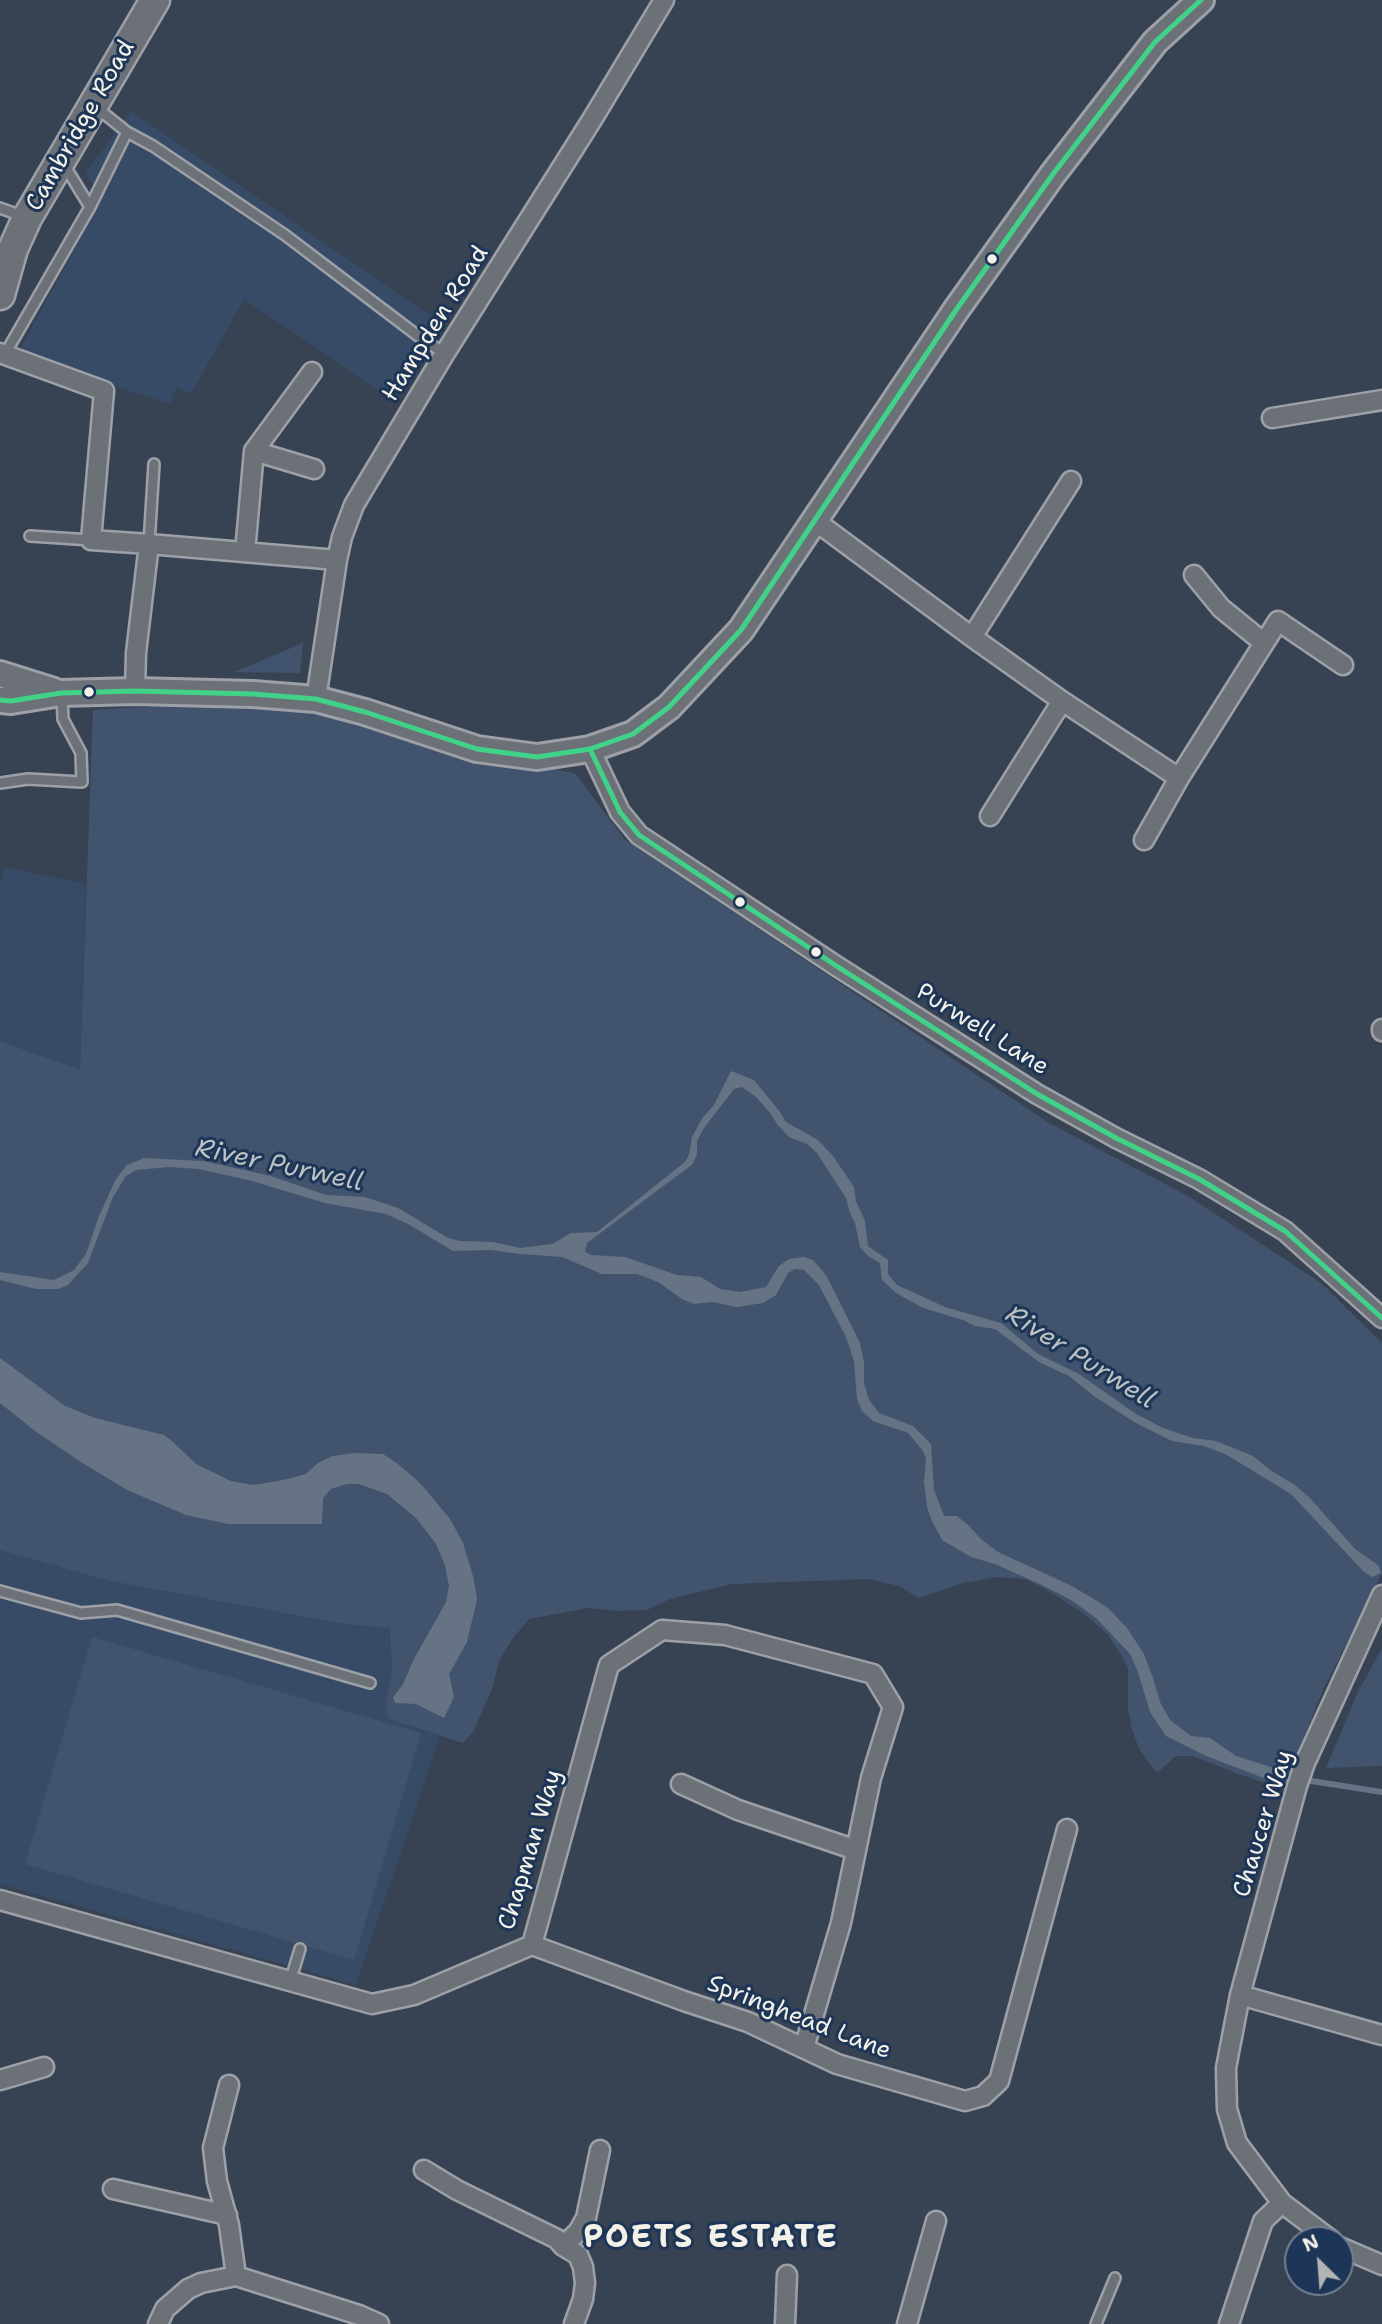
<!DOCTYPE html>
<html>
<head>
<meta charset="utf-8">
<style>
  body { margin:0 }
  #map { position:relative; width:1382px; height:2324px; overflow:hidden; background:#374253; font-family:"Shantell Sans",sans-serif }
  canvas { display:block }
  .north { position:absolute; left:1284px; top:2226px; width:70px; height:70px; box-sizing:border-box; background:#1d3557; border:2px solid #738091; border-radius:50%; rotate:335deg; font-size:19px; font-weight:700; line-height:28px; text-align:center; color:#f4f1e8 }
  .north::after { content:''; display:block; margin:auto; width:24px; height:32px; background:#b2b4b4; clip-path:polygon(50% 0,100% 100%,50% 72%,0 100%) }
</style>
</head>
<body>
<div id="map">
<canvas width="1382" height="2324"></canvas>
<div class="north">N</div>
</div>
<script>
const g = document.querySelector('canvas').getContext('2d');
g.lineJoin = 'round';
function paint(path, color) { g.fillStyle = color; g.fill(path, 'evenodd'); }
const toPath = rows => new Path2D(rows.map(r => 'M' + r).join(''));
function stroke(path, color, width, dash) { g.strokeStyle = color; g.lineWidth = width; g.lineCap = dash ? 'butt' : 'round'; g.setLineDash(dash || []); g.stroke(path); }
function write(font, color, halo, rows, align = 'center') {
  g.font = font + ' "Shantell Sans",sans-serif'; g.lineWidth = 6; g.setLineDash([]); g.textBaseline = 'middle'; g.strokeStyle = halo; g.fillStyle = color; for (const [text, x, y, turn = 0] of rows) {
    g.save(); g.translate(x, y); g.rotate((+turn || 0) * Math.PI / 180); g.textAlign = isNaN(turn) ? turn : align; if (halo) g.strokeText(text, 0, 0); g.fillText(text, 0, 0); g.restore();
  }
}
paint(toPath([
  [131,111,440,322,391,399,244,299,191,394,176,387,170,404,17,354,101,201,86,172],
  [6,867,86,884,80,1071,0,1041,0,884],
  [0,1550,110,1581,344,1624,391,1628,392,1671,385,1704,389,1719,440,1736,356,1985,0,1884]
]), '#374b66');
paint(toPath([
  [303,643,300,673,234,672],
  [214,703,328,713,576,774,624,839,1049,1123,1188,1196,1321,1283,1382,1343,1382,1573,1323,1690,1283,1789,1236,1773,1193,1756,1176,1756,1157,1773,1139,1749,1132,1729,1128,1708,1128,1668,1120,1653,1107,1634,1087,1616,1052,1593,1026,1579,998,1577,963,1583,919,1598,899,1586,868,1579,732,1584,670,1599,647,1610,616,1611,589,1608,529,1619,513,1638,499,1661,492,1689,473,1732,463,1743,389,1719,385,1704,392,1671,390,1628,344,1624,110,1581,0,1550,0,1041,80,1070,93,710],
  [92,1637,421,1733,354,1960,25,1864],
  [1382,1648,1382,1766,1326,1768,1357,1694]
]), '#42546d');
paint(toPath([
  [731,1071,754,1080,780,1112,786,1122,818,1140,833,1156,854,1187,856,1201,865,1221,868,1246,888,1260,888,1274,897,1285,945,1307,1001,1323,1038,1354,1079,1374,1136,1414,1163,1428,1193,1438,1216,1441,1253,1456,1270,1470,1295,1485,1310,1498,1355,1549,1378,1565,1381,1573,1372,1577,1363,1571,1291,1494,1227,1455,1204,1446,1172,1441,1136,1423,1095,1397,1069,1376,1039,1362,995,1329,975,1326,963,1320,923,1308,896,1293,882,1280,880,1263,868,1256,860,1247,855,1223,850,1213,846,1198,817,1153,807,1144,789,1137,777,1124,771,1114,756,1097,742,1087,734,1089,704,1128,697,1141,697,1154,693,1164,587,1243,585,1252,591,1255,625,1257,677,1275,701,1277,720,1289,740,1292,766,1287,779,1266,789,1259,804,1257,813,1260,826,1275,860,1343,864,1362,864,1383,869,1400,879,1413,913,1426,931,1444,934,1490,944,1516,957,1516,969,1526,982,1540,998,1552,1072,1586,1107,1607,1127,1628,1144,1654,1153,1678,1160,1702,1170,1720,1191,1736,1210,1738,1236,1756,1277,1769,1280,1776,1274,1779,1264,1778,1206,1756,1166,1736,1150,1712,1138,1672,1130,1654,1096,1618,1071,1600,1044,1586,995,1564,971,1557,942,1540,932,1521,927,1507,924,1481,926,1459,923,1451,908,1433,873,1421,862,1411,857,1399,854,1361,846,1337,819,1285,804,1270,795,1269,788,1273,776,1295,763,1303,737,1307,712,1302,694,1304,682,1299,658,1282,637,1274,602,1274,562,1257,520,1254,491,1250,453,1251,410,1225,386,1214,325,1203,252,1181,199,1169,169,1167,136,1170,126,1176,113,1197,88,1263,68,1285,58,1289,36,1289,0,1280,0,1272,54,1280,74,1270,86,1254,99,1216,116,1179,127,1165,144,1158,203,1161,271,1176,326,1195,365,1197,398,1208,448,1238,460,1241,493,1242,520,1248,552,1244,571,1233,597,1232,685,1162,689,1155,692,1137,703,1117,714,1105],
  [0,1358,65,1406,95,1418,164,1435,172,1441,196,1464,231,1481,253,1485,283,1480,306,1474,318,1463,332,1456,355,1453,383,1454,398,1464,421,1484,450,1519,463,1543,473,1576,477,1599,475,1608,467,1642,449,1674,454,1697,444,1718,416,1704,395,1703,393,1697,402,1686,415,1657,446,1602,449,1586,445,1565,436,1544,416,1518,387,1494,359,1484,347,1484,331,1489,323,1498,322,1524,228,1524,186,1515,127,1490,81,1462,35,1431,0,1403]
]), '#657385');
stroke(toPath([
  [1273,1775,1382,1792]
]), '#657385', 6);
const lane = toPath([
  [127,132,153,146,285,235,426,342,445,353],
  [90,207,127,132,97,108],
  [0,208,25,217],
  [5,354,90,207,63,163],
  [30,536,91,540],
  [149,544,154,464],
  [0,783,28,779,82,782,81,753,63,719,62,695],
  [0,1591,81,1613,117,1610,370,1683],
  [290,1982,300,1949],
  [1096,2324,1115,2278]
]);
const street = toPath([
  [0,353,104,391,91,540,149,544],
  [1272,418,1382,400],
  [254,451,314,469],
  [814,520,972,637,1062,701,1179,778,1278,621,1343,665],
  [245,552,254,451,312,372],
  [1194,575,1221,608,1264,643],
  [972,637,1071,481],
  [135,691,136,653,149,544,337,560],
  [316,699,337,560,342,537,354,505,445,353,593,118,664,0],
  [590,749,620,812,639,835,838,967,1037,1094,1116,1138,1199,1179,1285,1231,1382,1318],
  [990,816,1062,701],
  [1144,840,1179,778],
  [1382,1029,1382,1031],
  [681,1784,738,1810,856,1850],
  [0,1900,372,2004,414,1995,532,1945],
  [532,1945,609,1665,662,1630,725,1635,873,1674,893,1707,871,1778,841,1923,804,2048],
  [532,1945,684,2001,748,2022,837,2064,965,2101,983,2096,999,2081,1067,1829],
  [1240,1995,1382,2035],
  [0,2080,44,2067],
  [229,2085,213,2148,217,2181,229,2225,236,2276],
  [424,2170,457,2190,557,2239,563,2246,578,2255,583,2267,585,2283,583,2299,574,2324],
  [113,2189,227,2215],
  [1331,2240,1282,2203,1237,2143,1227,2109,1226,2068,1240,1995,1297,1786,1305,1763,1382,1595],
  [563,2246,578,2232,586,2218,600,2150],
  [1340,2247,1382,2265],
  [158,2324,165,2309,188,2289,201,2283,236,2276,359,2315,379,2324],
  [785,2324,787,2275],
  [907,2324,936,2221],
  [1229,2324,1263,2221,1282,2203]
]);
const secondary = toPath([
  [0,674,54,691],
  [0,700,11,701,61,693,135,691,253,694,316,699,365,712,477,749,537,757,590,749,633,734,669,707,741,630,956,310,1053,174,1155,42,1201,0]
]);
const primary = toPath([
  [0,295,13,249,27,218,155,0]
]);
stroke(lane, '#9da1a7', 14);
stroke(street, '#9da1a7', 23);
stroke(secondary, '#9da1a7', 30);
stroke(primary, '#9da1a7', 33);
stroke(lane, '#6c7177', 9);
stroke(street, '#6c7177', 18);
stroke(secondary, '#6c7177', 24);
stroke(primary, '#6c7177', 28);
stroke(toPath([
  [0,700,11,701,61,693,135,691,253,694,316,699,365,712,477,749,537,757,590,749,633,734,669,707,741,630,956,310,1053,174,1155,42,1201,0],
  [590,749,620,812,639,835,838,967,1037,1094,1116,1138,1199,1179,1285,1231,1382,1318]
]), '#40d288', 5);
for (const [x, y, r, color] of [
  [992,259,6,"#f4f1e8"],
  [89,692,6,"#f4f1e8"],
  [740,902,6,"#f4f1e8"],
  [816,952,6,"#f4f1e8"]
]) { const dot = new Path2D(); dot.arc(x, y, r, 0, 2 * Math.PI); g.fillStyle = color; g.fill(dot); stroke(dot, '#1d3557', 2.5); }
write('24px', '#f4f1e8', '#1d3557', [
  ["Cambridge Road",81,126,-60],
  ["Hampden Road",436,324,-58],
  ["Purwell Lane",982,1030,32],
  ["Chaucer Way",1264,1824,-73],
  ["Chapman Way",531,1850,-73],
  ["Springhead Lane",799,2018,21]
]);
write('italic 26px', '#bdc1c2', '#1d3557', [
  ["River Purwell",279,1166,12],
  ["River Purwell",1080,1358,32]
]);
g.letterSpacing = '2px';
write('bold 32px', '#f4f1e8', '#1d3557', [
  ["POETS ESTATE",711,2239]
]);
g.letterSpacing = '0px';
</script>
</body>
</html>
